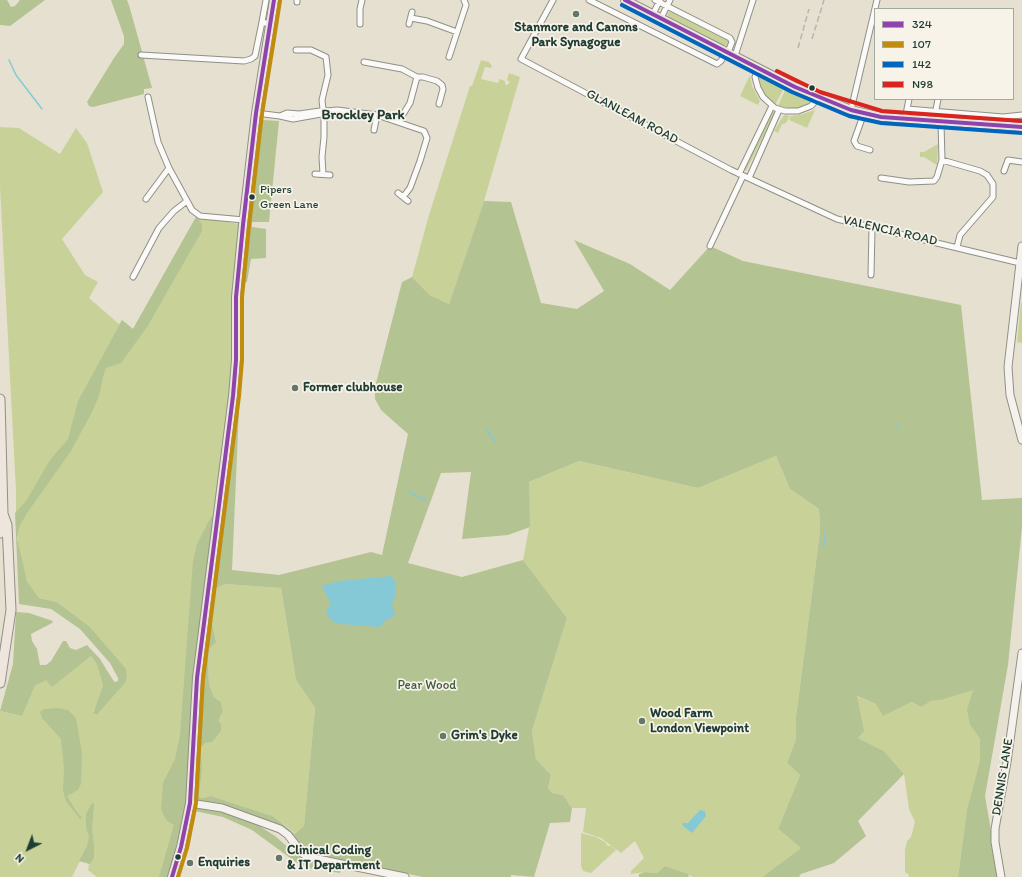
<!DOCTYPE html>
<html>
<head>
<meta charset="utf-8">
<style>
  body { margin:0 }
  #map { position:relative; width:1022px; height:877px; overflow:hidden; background:#e6e0d1; font-family:Itim,sans-serif }
  canvas { display:block }
  .legend { position:absolute; left:874px; top:8px; width:140px; height:92px; box-sizing:border-box; background:#f7f3e8; border:1px solid #a1aaa0; margin:0; padding:5px 7px; list-style:none; font-size:12px; color:#1f3d34 }
  .legend li { display:flex; align-items:center; gap:8px; height:20px }
  .legend b { width:20px; border:1px solid #a1aaa0 }
  .north { position:absolute; left:8px; top:829px; width:40px; height:40px; -webkit-text-stroke:3px #f7f3e8; paint-order:stroke; rotate:222deg; font-size:11px; font-weight:700; line-height:16px; text-align:center; color:#1f3d34 }
  .north::after { content:''; display:block; margin:auto; width:14px; height:18px; background:#1f3d34; clip-path:polygon(50% 0,100% 100%,50% 72%,0 100%) }
</style>
</head>
<body>
<div id="map">
<canvas width="1022" height="877"></canvas>
<ul class="legend">
<li><b style="height:5px;background:#8e44ad"></b>324</li>
<li><b style="height:5px;background:#c18c0d"></b>107</li>
<li><b style="height:5px;background:#0065bd"></b>142</li>
<li><b style="height:5px;background:#dc241f"></b>N98</li>
</ul>
<div class="north">N</div>
</div>
<script>
const g = document.querySelector('canvas').getContext('2d');
g.lineJoin = 'round';
function paint(path, color) { g.fillStyle = color; g.fill(path, 'evenodd'); }
const toPath = rows => new Path2D(rows.map(r => 'M' + r).join(''));
function stroke(path, color, width, dash) { g.strokeStyle = color; g.lineWidth = width; g.lineCap = dash ? 'butt' : 'round'; g.setLineDash(dash || []); g.stroke(path); }
function write(font, color, halo, rows, align = 'center') {
  g.font = font + ' Itim,sans-serif'; g.lineWidth = 3.5; g.setLineDash([]); g.textBaseline = 'middle'; g.strokeStyle = halo; g.fillStyle = color; for (const [text, x, y, turn = 0] of rows) {
    g.save(); g.translate(x, y); g.rotate((+turn || 0) * Math.PI / 180); g.textAlign = isNaN(turn) ? turn : align; if (halo) g.strokeText(text, 0, 0); g.fillText(text, 0, 0); g.restore();
  }
}
paint(toPath([
  [670,11,673,11,727,38,729,42,729,45,723,45,669,17,667,14],
  [481,60,489,62,492,66,491,68,485,67,481,79,498,83,500,79,505,81,505,84,507,85,510,82,507,80,509,73,520,77,484,201,449,304,430,295,412,277,429,215,470,86,472,86],
  [750,75,752,86,760,101,758,105,740,96],
  [758,77,784,88,775,105,762,91],
  [786,88,811,101,810,103,795,109,778,106],
  [815,110,807,128,789,120,791,116,799,115],
  [771,112,774,112,775,114,746,171,744,169],
  [784,115,790,116,786,123,782,124,778,133,774,131],
  [0,127,19,128,60,154,76,128,87,143,103,192,62,239,85,275,98,282,89,298,119,324,122,320,133,329,196,217,240,224,233,362,222,459,201,610,183,817,169,877,97,877,88,870,89,864,80,861,72,877,0,877,0,711,22,716,35,686,46,679,52,686,91,656,97,665,103,686,98,702,93,711,97,715,125,683,104,646,89,626,57,602,39,598,27,581,20,555,16,528,16,491,0,187],
  [938,144,937,165,924,157,920,157,920,152,924,152],
  [1021,303,1022,303,1022,343,1017,342],
  [776,456,790,489,819,509,820,531,796,717,796,739,787,763,800,775,778,829,801,848,762,877,694,877,665,866,657,873,646,872,631,874,631,871,644,858,635,841,621,853,601,838,583,832,586,808,572,808,563,795,552,793,548,788,551,775,536,759,532,731,567,618,523,560,529,528,529,482,579,461,698,488],
  [225,584,281,588,296,680,315,708,304,827,296,834,273,816,211,796,203,798,199,797,202,770,201,747,223,711,221,702,214,697,209,684,208,663,209,649,216,641,212,622,213,594,215,589],
  [973,689,970,725,980,739,980,760,967,809,958,877,909,877,909,875,905,872,905,850,907,841,911,837,915,822,909,809,904,774,884,751,858,738,856,696,876,704,911,702,922,707,931,701,941,700],
  [581,833,596,837,605,842,608,846,611,846,616,850,591,873,583,871,581,866]
]), '#c8d298');
paint(toPath([
  [0,0,7,0,11,7,15,6,20,0,45,0,10,26,0,25],
  [111,0,127,0,129,5,152,88,144,89,144,94,93,107,89,106,87,102,114,58,124,44,124,36],
  [263,120,279,121,269,222,253,222,252,223,252,227,266,229,266,258,251,259,247,282,243,283],
  [484,201,511,202,541,303,577,309,604,291,574,240,630,264,670,290,710,246,743,261,961,305,982,500,1022,498,1022,527,1008,665,985,796,999,877,958,877,967,809,980,760,980,739,970,725,967,710,973,690,941,700,931,701,922,707,911,702,883,716,876,704,857,696,864,731,858,738,884,751,904,774,858,821,866,836,834,863,801,874,799,877,762,877,801,848,778,829,800,775,787,763,796,739,796,717,820,531,819,509,790,489,776,456,698,488,579,461,529,482,530,527,508,535,462,539,471,472,441,473,408,563,462,577,523,560,567,618,532,731,536,759,551,775,548,788,552,793,563,795,572,808,570,822,550,823,534,877,511,875,511,877,423,877,306,853,285,828,231,807,196,801,201,685,208,612,237,400,238,400,239,410,232,570,279,575,371,552,382,555,408,434,381,410,375,399,375,387,402,282,412,277,430,295,449,304],
  [225,584,281,588,296,680,315,708,304,826,295,834,273,816,211,796,203,798,199,797,202,770,201,747,205,743,212,742,221,731,221,724,218,721,223,711,221,702,214,697,209,684,208,663,209,649,216,642,212,622,213,594,215,589],
  [196,217,202,224,202,231,147,327,121,363,106,368,103,377,99,396,91,414,71,451,27,513,20,525,17,538,27,581,39,598,57,602,89,626,126,669,127,676,125,683,97,715,93,713,103,686,97,665,91,656,52,687,46,680,35,686,22,716,0,711,13,664,16,612,29,613,53,621,52,623,31,634,32,641,37,649,40,665,46,665,51,661,63,641,66,641,70,648,76,650,87,645,100,659,113,680,115,682,118,681,118,678,110,663,80,629,51,609,19,604,15,513,26,501,50,460,68,439,78,401,120,324,122,320,133,329],
  [211,517,213,517,201,610,194,678,187,797,169,877,159,877,174,825,166,820,161,809,163,783,175,759,180,735,193,561,197,544],
  [58,708,68,710,76,718,82,753,81,784,78,790,67,796,76,811,82,818,80,819,66,801,63,791,64,769,61,739,42,718,40,712,44,709],
  [92,803,94,804,92,827,94,848,94,858,90,864,79,861,87,846,89,837,86,827,86,814],
  [196,807,222,811,255,823,275,836,299,857,307,861,341,868,340,873,308,868,297,863,252,830,223,817,195,811],
  [665,866,688,874,689,877,639,877,639,874,645,872,657,873]
]), '#b4c392');
paint(toPath([
  [392,576,396,584,396,594,392,605,395,616,386,620,380,627,340,624,331,621,326,610,331,604,322,586,339,581],
  [700,810,705,811,706,816,692,833,683,826,682,823,688,823]
]), '#85c9d7');
stroke(toPath([
  [9,60,16,75,42,109],
  [895,424,900,428],
  [485,428,496,443],
  [409,491,426,501],
  [823,547,825,541,825,533]
]), '#85c9d7', 1.5);
const street = toPath([
  [553,0,521,59,731,170,837,219,1020,263],
  [589,0,717,64,721,61,726,52],
  [655,0,730,38,732,42,728,52],
  [297,2,297,0],
  [653,14,660,0],
  [411,18,427,21,457,32],
  [661,18,670,0],
  [262,22,266,0],
  [360,24,360,9,362,0],
  [409,24,412,12],
  [296,50,311,50,326,57,328,75,322,100,323,109],
  [141,55,244,61,251,59,255,56,262,22,270,24],
  [735,56,753,0],
  [449,57,466,5,464,0],
  [364,62,402,69,417,77,410,103,399,121],
  [758,68,755,77,758,88,763,97,775,108,785,111,798,111,811,106,818,98],
  [417,77,423,77,437,81,442,85,443,89,439,104],
  [148,97,158,142,169,168,192,210,200,216,244,220],
  [907,109,909,99],
  [851,110,877,0],
  [936,110,938,99],
  [326,111,337,110,377,115,424,131,427,138,420,161,410,188,403,197],
  [256,113,280,116,293,119,321,114],
  [864,113,854,141,857,146,870,150],
  [280,116,287,113,299,114,320,111],
  [905,119,907,109,1003,117,1022,115],
  [374,130,377,115],
  [942,160,980,171,987,175,993,184,993,197,960,235,957,247],
  [1004,171,1008,160,1022,162],
  [315,174,330,175],
  [323,174,322,157,324,137,324,115],
  [739,174,772,106],
  [749,178,779,110],
  [881,178,909,182,934,181,937,177,942,160,941,122],
  [398,193,408,201],
  [146,199,169,168],
  [710,246,743,176],
  [871,275,872,228],
  [133,277,159,228,174,211,187,201]
]);
const secondary = toPath([
  [1022,246,1008,367,1010,395,1022,440],
  [190,803,222,808,280,829,288,835,302,853,308,857,405,877],
  [1001,877,995,842,995,829,1007,762,1022,653]
]);
const primary = toPath([
  [625,0,795,87,851,110,881,117,1022,127],
  [172,877,181,847,190,803,197,678,233,396,236,360,236,297,243,225,256,113,274,0]
]);
const highway = toPath([
  [0,399,3,514,0,533],
  [0,683,11,610,7,525,3,514]
]);
stroke(street, '#8e9087', 7);
stroke(secondary, '#8e9087', 9);
stroke(primary, '#8e9087', 10);
stroke(highway, '#8e9087', 11);
stroke(street, '#fbfaf8', 5);
stroke(secondary, '#f5f2ee', 7);
stroke(primary, '#eee5dd', 8);
stroke(highway, '#eee5dd', 9);
stroke(toPath([
  [812,39,824,0],
  [798,48,809,9]
]), '#b2b5b2', 1.5, [6, 3]);
stroke(toPath([
  [625,0,795,87,851,110,881,117,1022,127],
  [172,877,181,847,190,803,197,678,233,396,236,360,236,297,243,225,256,113,274,0]
]), '#8e44ad', 4);
stroke(toPath([
  [178,877,187,848,196,803,203,679,239,396,242,360,242,297,249,226,262,114,280,1]
]), '#c18c0d', 4);
stroke(toPath([
  [622,5,792,92,849,116,881,123,1022,133]
]), '#0065bd', 4);
stroke(toPath([
  [777,71,820,92,882,111,1022,121]
]), '#dc241f', 4);
for (const [x, y, r, color] of [
  [576,14,4,"#65766b"],
  [812,88,3.5,"#1f3d34"],
  [252,197,3.5,"#1f3d34"],
  [295,388,4,"#65766b"],
  [642,721,4,"#65766b"],
  [443,736,4,"#65766b"],
  [178,857,3.5,"#1f3d34"],
  [279,858,4,"#65766b"],
  [190,863,4,"#65766b"]
]) { const dot = new Path2D(); dot.arc(x, y, r, 0, 2 * Math.PI); g.fillStyle = color; g.fill(dot); stroke(dot, '#f7f3e8', 1.5); }
write('12px', '#1f3d34', '#f7f3e8', [
  ["Pipers",260,190],
  ["Green Lane",260,205]
], 'left');
write('bold 13px', '#1f3d34', '#f7f3e8', [
  ["Stanmore and Canons",576,28,"center"],
  ["Park Synagogue",576,43,"center"],
  ["Former clubhouse",303,388],
  ["Wood Farm",650,714],
  ["London Viewpoint",650,729],
  ["Grim's Dyke",451,736],
  ["Clinical Coding",287,851],
  ["& IT Department",287,866],
  ["Enquiries",198,863]
], 'left');
write('13px', '#1f3d34', '#f7f3e8', [
  ["GLANLEAM ROAD",632,117,28],
  ["VALENCIA ROAD",890,231,13],
  ["DENNIS LANE",1003,777,-81]
]);
write('13px', '#3c583f', '#f7f3e8', [
  ["Pear Wood",427,686]
]);
write('bold 14px', '#1f3d34', '#f7f3e8', [
  ["Brockley Park",363,115]
]);
</script>
</body>
</html>
